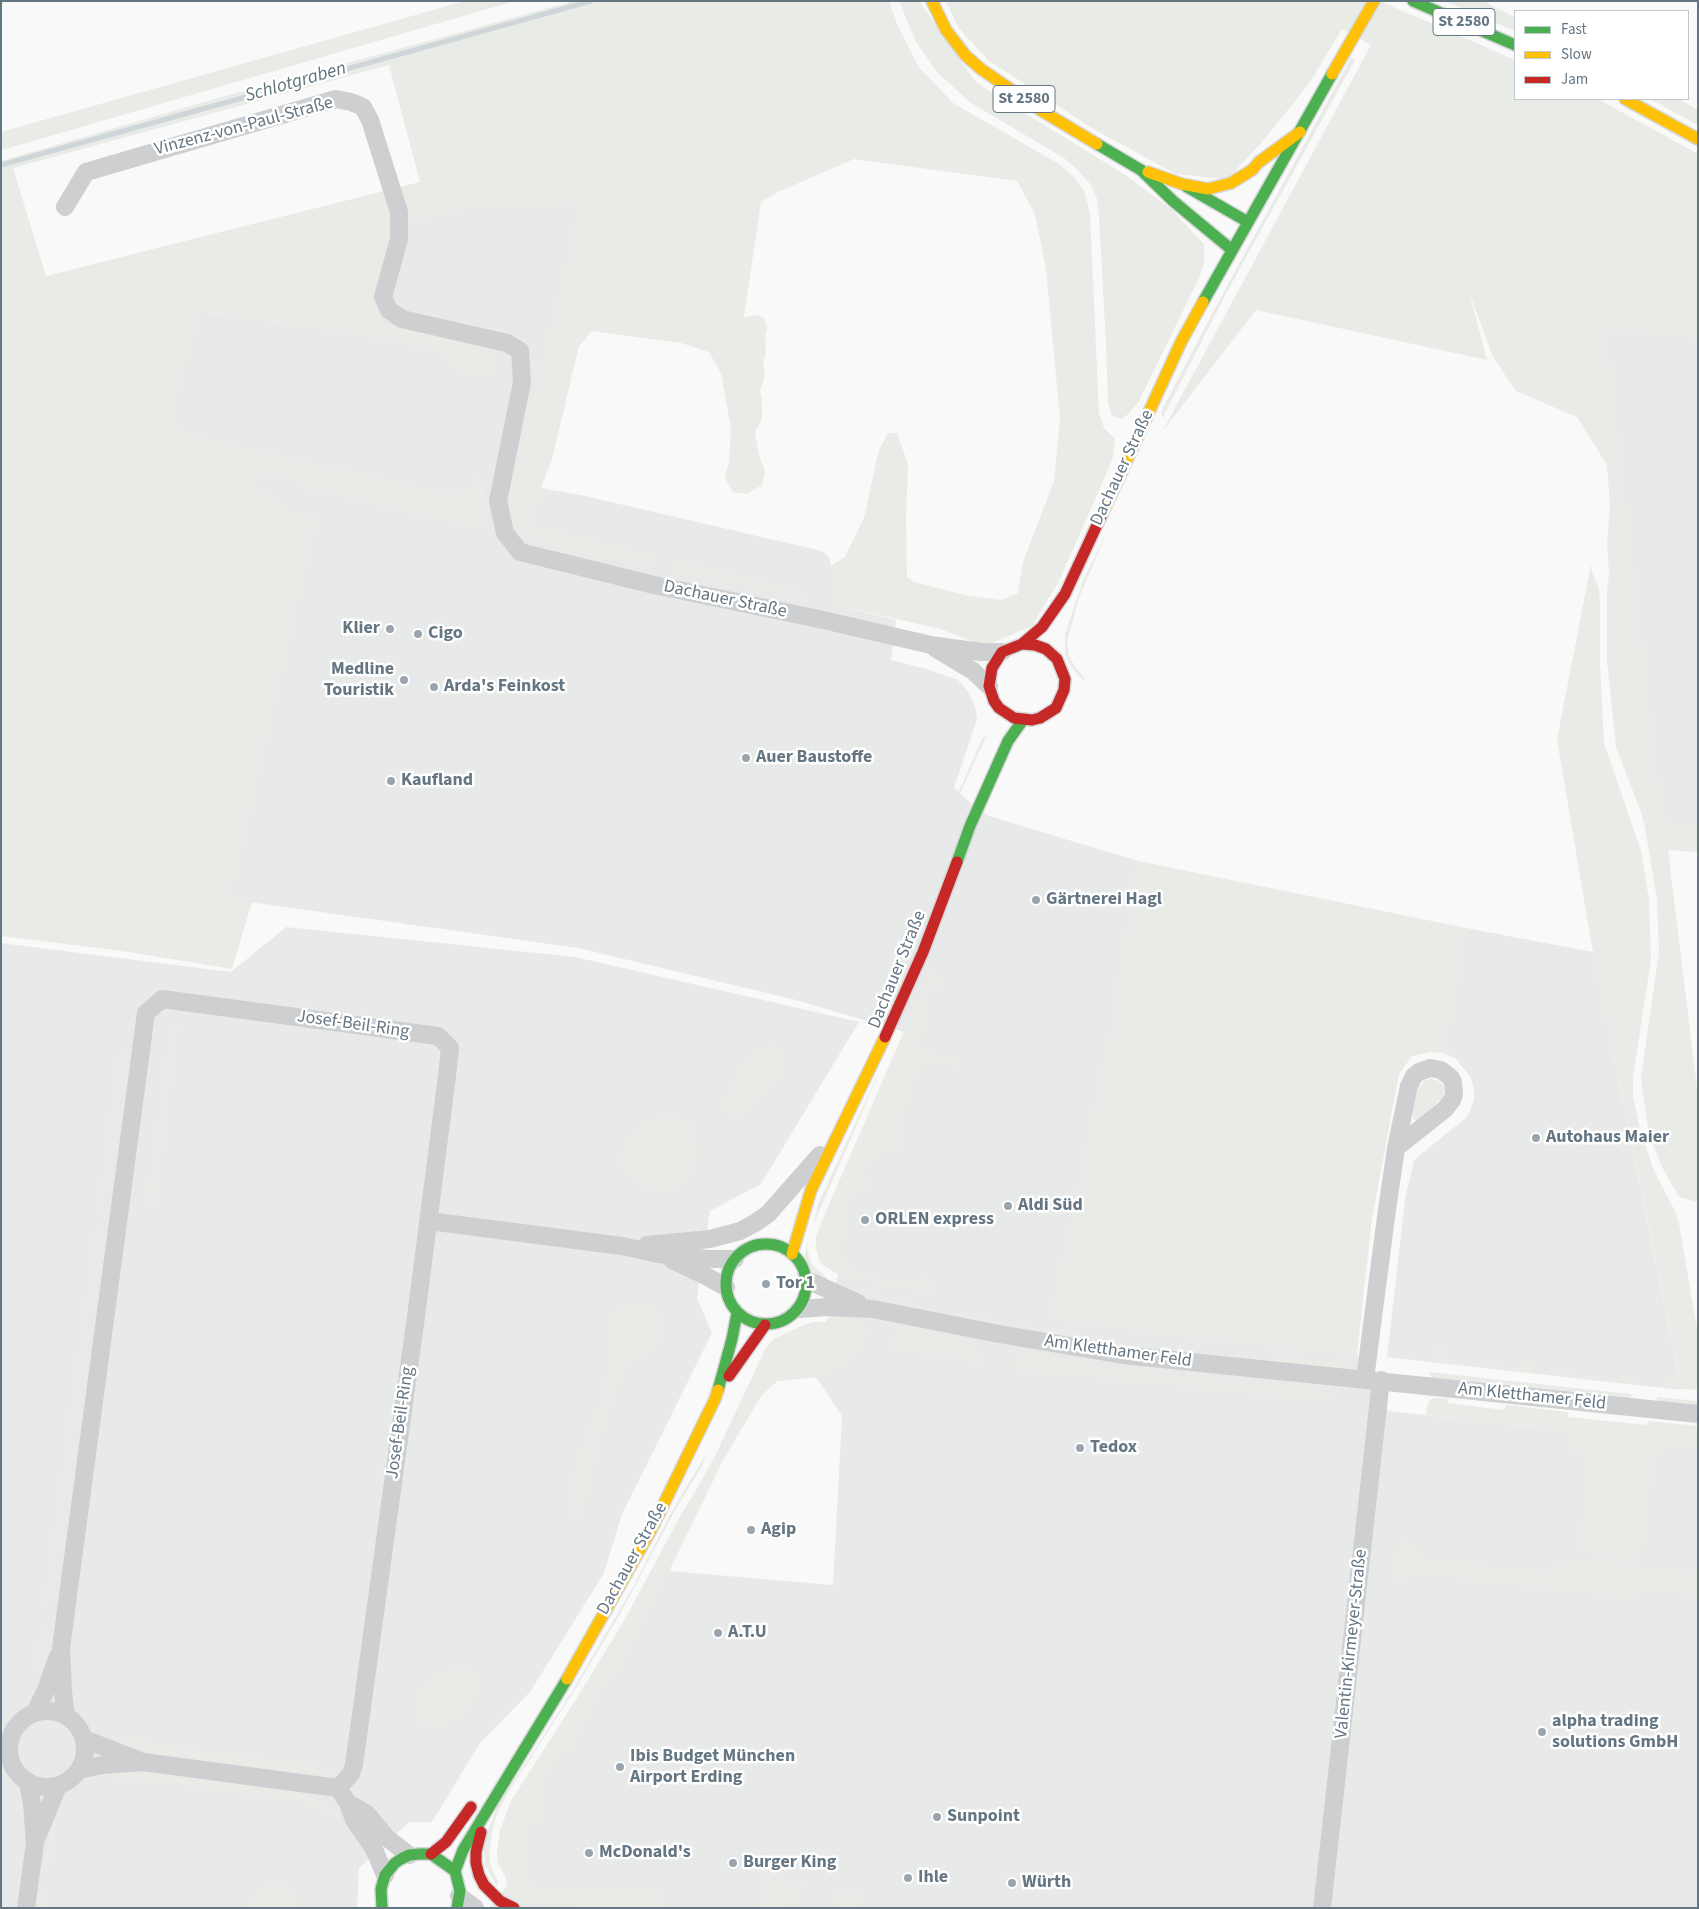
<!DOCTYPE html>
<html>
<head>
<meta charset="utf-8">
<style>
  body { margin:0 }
  #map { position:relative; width:1699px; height:1909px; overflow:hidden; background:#f9f9f9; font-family:"Source Sans 3",sans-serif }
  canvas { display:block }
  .frame { position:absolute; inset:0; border:2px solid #657683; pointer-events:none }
  .legend { position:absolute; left:1514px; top:10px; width:175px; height:90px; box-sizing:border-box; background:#fff; border:1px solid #c1c8cd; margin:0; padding:6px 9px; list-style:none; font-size:15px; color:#657683 }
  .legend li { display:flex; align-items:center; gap:10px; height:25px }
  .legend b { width:25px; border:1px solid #c1c8cd }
</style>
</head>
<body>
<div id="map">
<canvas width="1699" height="1909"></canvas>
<div class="frame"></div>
<ul class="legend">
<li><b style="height:6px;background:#4caf50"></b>Fast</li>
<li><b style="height:6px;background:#ffc107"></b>Slow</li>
<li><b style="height:6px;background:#c62828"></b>Jam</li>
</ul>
</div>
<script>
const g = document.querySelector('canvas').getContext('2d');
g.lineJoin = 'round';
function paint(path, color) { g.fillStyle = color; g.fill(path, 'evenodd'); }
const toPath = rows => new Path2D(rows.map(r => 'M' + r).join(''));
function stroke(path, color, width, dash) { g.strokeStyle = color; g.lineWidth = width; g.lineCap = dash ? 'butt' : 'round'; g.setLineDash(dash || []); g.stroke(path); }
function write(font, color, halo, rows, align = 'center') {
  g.font = font + ' "Source Sans 3",sans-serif'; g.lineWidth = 5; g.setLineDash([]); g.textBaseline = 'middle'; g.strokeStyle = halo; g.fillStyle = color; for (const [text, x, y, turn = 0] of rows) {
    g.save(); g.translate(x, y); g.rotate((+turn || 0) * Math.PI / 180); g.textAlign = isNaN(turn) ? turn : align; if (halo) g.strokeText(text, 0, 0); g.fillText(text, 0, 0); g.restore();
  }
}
paint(toPath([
  [581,204,561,289,534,497,541,488,585,496,822,551,829,557,831,566,834,580,835,605,896,620,891,660,923,668,958,680,968,692,975,706,977,719,954,788,973,805,989,816,1138,861,1112,1030,1052,1318,1184,1336,1357,1354,1388,1411,1698,1445,1698,1908,489,1908,503,1891,507,1885,506,1878,498,1863,497,1853,500,1831,512,1799,545,1750,624,1621,682,1513,707,1473,766,1348,774,1339,804,1325,814,1322,826,1322,830,1316,838,1274,823,1265,819,1260,816,1247,816,1237,825,1214,904,1032,796,1000,578,948,228,899,315,518,281,510,276,498,259,493,250,480,253,474,267,472,291,477,304,487,447,520,485,527,480,505,484,480,469,493,455,496,182,435,168,419,200,311,368,335,455,355,453,369,488,351,384,325,376,312,400,225,469,207],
  [816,1377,842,1416,833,1585,669,1571,723,1460,761,1396,777,1381],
  [1604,329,1698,337,1698,827,1661,823],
  [286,927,575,957,859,1022,761,1184,710,1211,697,1298,712,1333,622,1514,604,1573,530,1692,480,1743,432,1822,409,1822,359,1868,357,1908,1,1908,1,943,231,972],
  [1466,928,1593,952,1682,1390,1387,1357,1405,1199,1414,1160,1467,1117,1474,1100,1474,1088,1470,1076,1455,1058,1443,1053]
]), '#e8e9e9');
paint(toPath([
  [465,1,515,1,2,150,1,148,1,132],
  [574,1,889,1,897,24,918,66,953,103,1059,164,1074,177,1085,193,1090,214,1099,413,1104,428,1115,439,1113,456,1108,470,1059,581,1032,626,990,644,981,645,941,629,835,605,834,581,831,566,845,557,864,518,879,450,888,433,897,433,908,464,906,517,907,577,914,582,969,596,1001,600,1018,593,1023,562,1054,481,1060,419,1046,269,1035,214,1017,181,854,159,778,192,761,202,744,317,758,315,764,318,767,327,765,338,766,352,763,363,765,376,760,390,762,401,762,419,755,432,759,456,765,471,762,485,747,494,733,492,725,478,729,462,731,428,721,373,709,352,681,343,592,331,579,346,552,459,541,488,532,526,650,554,652,562,650,567,575,552,533,540,524,533,511,514,510,501,511,487,581,204,469,207,400,225,376,312,384,325,488,351,495,359,492,377,452,369,455,355,368,335,201,311,168,419,182,435,455,496,469,493,474,477,484,479,480,505,485,527,447,520,304,487,291,477,267,472,253,474,250,480,259,493,276,498,282,501,281,510,315,518,228,899,252,902,232,969,122,951,1,936,1,161,222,97],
  [389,65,420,182,46,276,13,168],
  [899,1,919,1,975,81,992,93,1124,174,1172,210,1204,244,1204,263,1199,278,1138,403,1126,416,1121,419,1112,416,1108,402,1106,343,1099,217,1097,199,1091,185,1077,169,1064,158,971,103,937,72,916,42],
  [946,1,1380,1,1515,60,1515,99,1598,99,1698,154,1698,337,1604,329,1661,823,1698,827,1698,852,1668,850,1698,1096,1698,1202,1679,1197,1662,1167,1649,1134,1644,1100,1641,1078,1659,952,1657,900,1645,828,1641,812,1616,747,1607,660,1607,592,1609,574,1607,544,1610,505,1607,465,1577,417,1516,391,1493,357,1469,292,1487,360,1256,310,1162,432,1371,45,1342,29,1310,82,1291,106,1262,142,1234,172,1225,179,1176,174,1095,130,988,60,958,27],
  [1445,1,1485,1,1490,5,1515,17,1515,31],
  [1351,58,1355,60,1228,290,1163,417,1161,414,1163,408,1212,314],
  [1650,99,1679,99,1698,110,1698,125],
  [1108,529,1079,598,1067,642,1069,656,1075,667,1085,678,1084,681,1072,668,1065,655,1065,634,1082,583],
  [672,559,810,593,811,597,810,598,670,572],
  [1591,564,1592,572,1599,589,1600,607,1600,663,1604,743,1641,851,1649,900,1651,959,1633,1078,1633,1096,1640,1130,1654,1171,1676,1213,1679,1224,1698,1334,1698,1390,1658,1387,1667,1374,1679,1373,1593,952,1557,740],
  [983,737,986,737,958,798,956,798],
  [1138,861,1466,928,1443,1053,1431,1052,1412,1056,1399,1074,1372,1218,1357,1354,1184,1336,1052,1318,1112,1030],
  [929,974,936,974,942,977,944,988,931,986,918,1051,962,1059,961,1067,922,1061,920,1076,910,1075,898,1153,877,1149,874,1164,863,1162,861,1176,871,1178,869,1188,854,1190,849,1197,840,1249,845,1258,851,1261,849,1269,861,1271,861,1275,918,1285,921,1273,927,1274,932,1282,930,1294,838,1274,823,1265,819,1260,816,1246,816,1237,825,1214],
  [175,1025,183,1026,178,1029,154,1210,147,1207,146,1204,170,1031],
  [125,1037,127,1038,104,1209,97,1213,118,1054,123,1054],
  [774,1045,782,1054,782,1070,769,1091,754,1106,736,1118,727,1115,722,1103,737,1074,748,1058,759,1048],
  [881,1068,852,1136,812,1228,819,1202],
  [1431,1079,1437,1080,1442,1084,1444,1090,1443,1097,1419,1120,1414,1120,1412,1115,1418,1090,1424,1081],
  [671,1115,694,1126,698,1151,691,1178,681,1188,669,1191,635,1185,619,1163,624,1142,642,1121],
  [96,1221,100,1225,102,1228,52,1598,48,1603,44,1603],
  [808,1240,807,1248,811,1263,827,1278,826,1283,813,1272,808,1265,805,1255],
  [839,1285,860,1291,924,1304,917,1309,909,1307,851,1292],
  [632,1302,656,1308,665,1321,661,1339,650,1353,631,1360,608,1409,595,1454,592,1476,586,1499,579,1515,573,1518,569,1500,572,1480,580,1450,600,1405,612,1353,608,1323,614,1308],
  [959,1312,1076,1335,1074,1341,961,1319],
  [830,1316,854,1319,862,1324,866,1329,866,1335,864,1344,855,1355,834,1369,816,1377,777,1381,761,1396,723,1460,669,1571,615,1676,608,1673,571,1753,562,1749,545,1779,543,1824,529,1823,527,1885,580,1890,662,1888,663,1889,661,1908,602,1908,522,1902,503,1891,507,1885,506,1878,498,1863,497,1853,500,1831,512,1799,586,1684,624,1621,716,1454,719,1454,738,1415,737,1409,766,1348,774,1339,804,1325,814,1322,826,1322],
  [899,1325,970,1340,978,1347,981,1356,980,1364,971,1370,973,1358,890,1351],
  [1445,1347,1444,1360,1521,1368,1523,1356,1531,1363,1534,1369,1576,1374,1577,1375,1574,1378,1430,1362,1435,1350],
  [1033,1351,1078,1362,1224,1381,1325,1389,1332,1392,1334,1397,1325,1402,1121,1380,1021,1371,1011,1365,1023,1353],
  [1271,1355,1350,1364,1347,1368,1337,1369,1270,1362],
  [1429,1372,1630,1394,1634,1394,1627,1400,1432,1378],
  [1579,1375,1620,1379,1626,1375,1630,1375,1637,1379,1636,1385,1581,1379],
  [1656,1397,1698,1401,1698,1407,1659,1403],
  [1434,1398,1447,1398,1448,1403,1504,1410,1506,1405,1568,1412,1568,1417,1647,1425,1648,1421,1698,1426,1698,1448,1666,1444,1664,1454,1654,1454,1640,1559,1578,1552,1591,1453,1570,1451,1572,1431,1426,1415,1427,1406,1430,1400],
  [706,1454,702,1466,673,1514,620,1614,576,1688,508,1793,498,1811,493,1827,489,1854,491,1867,498,1881,497,1886,485,1866,484,1850,488,1830,498,1806,573,1690,633,1587,671,1513],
  [1399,1541,1417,1543,1416,1557,1556,1574,1557,1561,1577,1563,1577,1559,1698,1573,1698,1596,1641,1589,1639,1599,1406,1572,1404,1581,1395,1580],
  [41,1622,46,1626,48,1631,41,1674,33,1673],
  [468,1667,478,1675,479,1686,471,1705,455,1719,441,1726,422,1725,417,1711,418,1689,432,1675,452,1668],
  [118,1736,169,1746,337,1769,328,1773,309,1774,161,1754,113,1744,114,1738],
  [109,1771,151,1773,293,1791,311,1796,334,1809,366,1848,363,1851,336,1819,326,1811,301,1801,148,1781,110,1779,108,1777],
  [57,1815,49,1873,46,1871,44,1862,49,1826,54,1816],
  [764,1852,770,1857,767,1881,806,1885,799,1896,784,1908,758,1908,762,1853],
  [286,1883,299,1901,294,1908,243,1908,247,1900,262,1886],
  [47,1888,45,1908,37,1908,40,1893],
  [837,1891,859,1892,860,1908,837,1908]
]), '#e8ebe6');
stroke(toPath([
  [1,165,591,1]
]), '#ced6d9', 5);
const fast = toPath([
  [1413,1,1515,45],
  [1097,144,1141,170,1173,201,1232,250],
  [1187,187,1248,222],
  [1203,302,1332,74],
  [957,862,970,826,1008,741,1023,720],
  '726 1284a40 40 0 1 1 80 0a40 40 0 1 1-80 0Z',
  [718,1390,732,1339,737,1313],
  [455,1871,463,1850,567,1679],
  [382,1908,381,1889,385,1875,395,1863,401,1859,409,1855,420,1854,431,1854,455,1871,460,1891,457,1908]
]);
const slow = toPath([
  [932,1,946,30,966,56,981,69,1042,111,1097,144],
  [1332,74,1374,1],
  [1625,99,1698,139],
  [1148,172,1182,184,1208,189,1231,183,1252,170,1259,162,1300,132],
  [1103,512,1181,342,1203,302],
  [792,1254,811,1190,885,1037],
  [567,1679,652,1528,715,1399,718,1390]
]);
const jam = toPath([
  [1022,644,1035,645,1046,649,1057,659,1065,679,1064,690,1056,708,1040,718,1032,720,1014,718,999,708,994,701,989,686,992,668,1002,652,1022,644,1042,627,1065,594,1103,512],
  [885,1037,923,952,957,862],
  [729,1376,765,1325],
  [481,1832,476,1852,476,1863,479,1875,484,1885,500,1901,514,1908],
  [431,1854,446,1842,471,1807]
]);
stroke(fast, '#d5d6d7', 14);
stroke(slow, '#d5d6d7', 14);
stroke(jam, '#d5d6d7', 14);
stroke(toPath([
  [65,207,86,172,336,99,351,102,363,107,370,120,399,212,399,239,383,297,389,310,402,319,507,343,520,351,522,382,498,501,505,533,520,552,654,585,819,619,931,645,981,652,1002,652],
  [935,648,973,671,989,686],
  [429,1221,622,1246,658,1254,707,1259,735,1259],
  [647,1245,710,1239,740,1231,755,1223,768,1214,820,1155],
  [672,1260,702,1274,726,1287],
  [807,1280,858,1303],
  [800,1309,827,1307,873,1309,999,1334,1123,1355,1698,1414],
  [1365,1379,1386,1217,1396,1148,1409,1086,1414,1076,1419,1072,1430,1068,1441,1070,1450,1077,1453,1082,1454,1094,1452,1100,1445,1109,1396,1148],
  '9 1749a38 38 0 1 1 76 0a38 38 0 1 1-76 0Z',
  [35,1712,46,1690,58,1656],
  [66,1716,63,1692,61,1648,146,1013,162,999,438,1036,450,1048,447,1076,417,1309,354,1765,351,1774,338,1788,143,1762,102,1765,79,1770],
  [84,1739,138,1760],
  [338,1788,348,1803,354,1820,374,1849,385,1875],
  [348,1803,366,1813,387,1838,409,1855],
  [37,1837,58,1786],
  [459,1896,475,1908],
  [26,1908,35,1843,32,1804,28,1782],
  [1322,1908,1381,1380]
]), '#cecfd0', 18);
stroke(fast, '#4caf50', 11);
stroke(slow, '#ffc107', 11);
stroke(jam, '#c62828', 11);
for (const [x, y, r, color] of [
  [390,629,5,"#99a4ac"],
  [418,634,5,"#99a4ac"],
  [404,680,5,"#99a4ac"],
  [434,687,5,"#99a4ac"],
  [746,758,5,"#99a4ac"],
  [391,781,5,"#99a4ac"],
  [1036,900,5,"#99a4ac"],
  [1536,1138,5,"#99a4ac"],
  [1008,1206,5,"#99a4ac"],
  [865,1220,5,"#99a4ac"],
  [766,1284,5,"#99a4ac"],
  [1080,1448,5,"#99a4ac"],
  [751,1530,5,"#99a4ac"],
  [718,1633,5,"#99a4ac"],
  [1542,1732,5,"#99a4ac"],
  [620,1767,5,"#99a4ac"],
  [937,1817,5,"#99a4ac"],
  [589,1853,5,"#99a4ac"],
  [733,1863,5,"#99a4ac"],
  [908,1878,5,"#99a4ac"],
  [1012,1883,5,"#99a4ac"]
]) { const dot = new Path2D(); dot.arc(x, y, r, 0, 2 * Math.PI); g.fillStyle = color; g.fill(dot); stroke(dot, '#fff', 2); }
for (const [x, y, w] of [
  [1464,22,62],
  [1024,99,62]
]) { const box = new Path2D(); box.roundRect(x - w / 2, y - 13.5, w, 27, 4); g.fillStyle = '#fff'; g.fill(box); stroke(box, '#657683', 1); }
write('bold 16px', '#657683', null, [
  ["St 2580",1464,22],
  ["St 2580",1024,99]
]);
write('18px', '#657683', '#fff', [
  ["Vinzenz-von-Paul-Straße",244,127,-15],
  ["Dachauer Straße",1123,468,-65],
  ["Dachauer Straße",725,600,12],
  ["Dachauer Straße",898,970,-68],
  ["Josef-Beil-Ring",353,1025,8],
  ["Am Kletthamer Feld",1118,1352,8],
  ["Am Kletthamer Feld",1532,1397,6],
  ["Josef-Beil-Ring",401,1423,-82],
  ["Dachauer Straße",633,1559,-61],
  ["Valentin-Kirmeyer-Straße",1352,1644,-84]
]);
write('bold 18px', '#657683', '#fff', [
  ["Klier",380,629,"right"],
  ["Cigo",428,634],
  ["Medline",394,670,"right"],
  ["Touristik",394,691,"right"],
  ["Arda's Feinkost",444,687],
  ["Auer Baustoffe",756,758],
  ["Kaufland",401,781],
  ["Gärtnerei Hagl",1046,900],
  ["Autohaus Maier",1546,1138],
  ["Aldi Süd",1018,1206],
  ["ORLEN express",875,1220],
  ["Tor 1",776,1284],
  ["Tedox",1090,1448],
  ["Agip",761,1530],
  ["A.T.U",728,1633],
  ["alpha trading",1552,1722],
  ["solutions GmbH",1552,1743],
  ["Ibis Budget München",630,1757],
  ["Airport Erding",630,1778],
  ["Sunpoint",947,1817],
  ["McDonald's",599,1853],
  ["Burger King",743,1863],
  ["Ihle",918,1878],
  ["Würth",1022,1883]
], 'left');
write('italic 19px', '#60757c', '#fff', [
  ["Schlotgraben",296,83,-16]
]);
</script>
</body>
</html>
